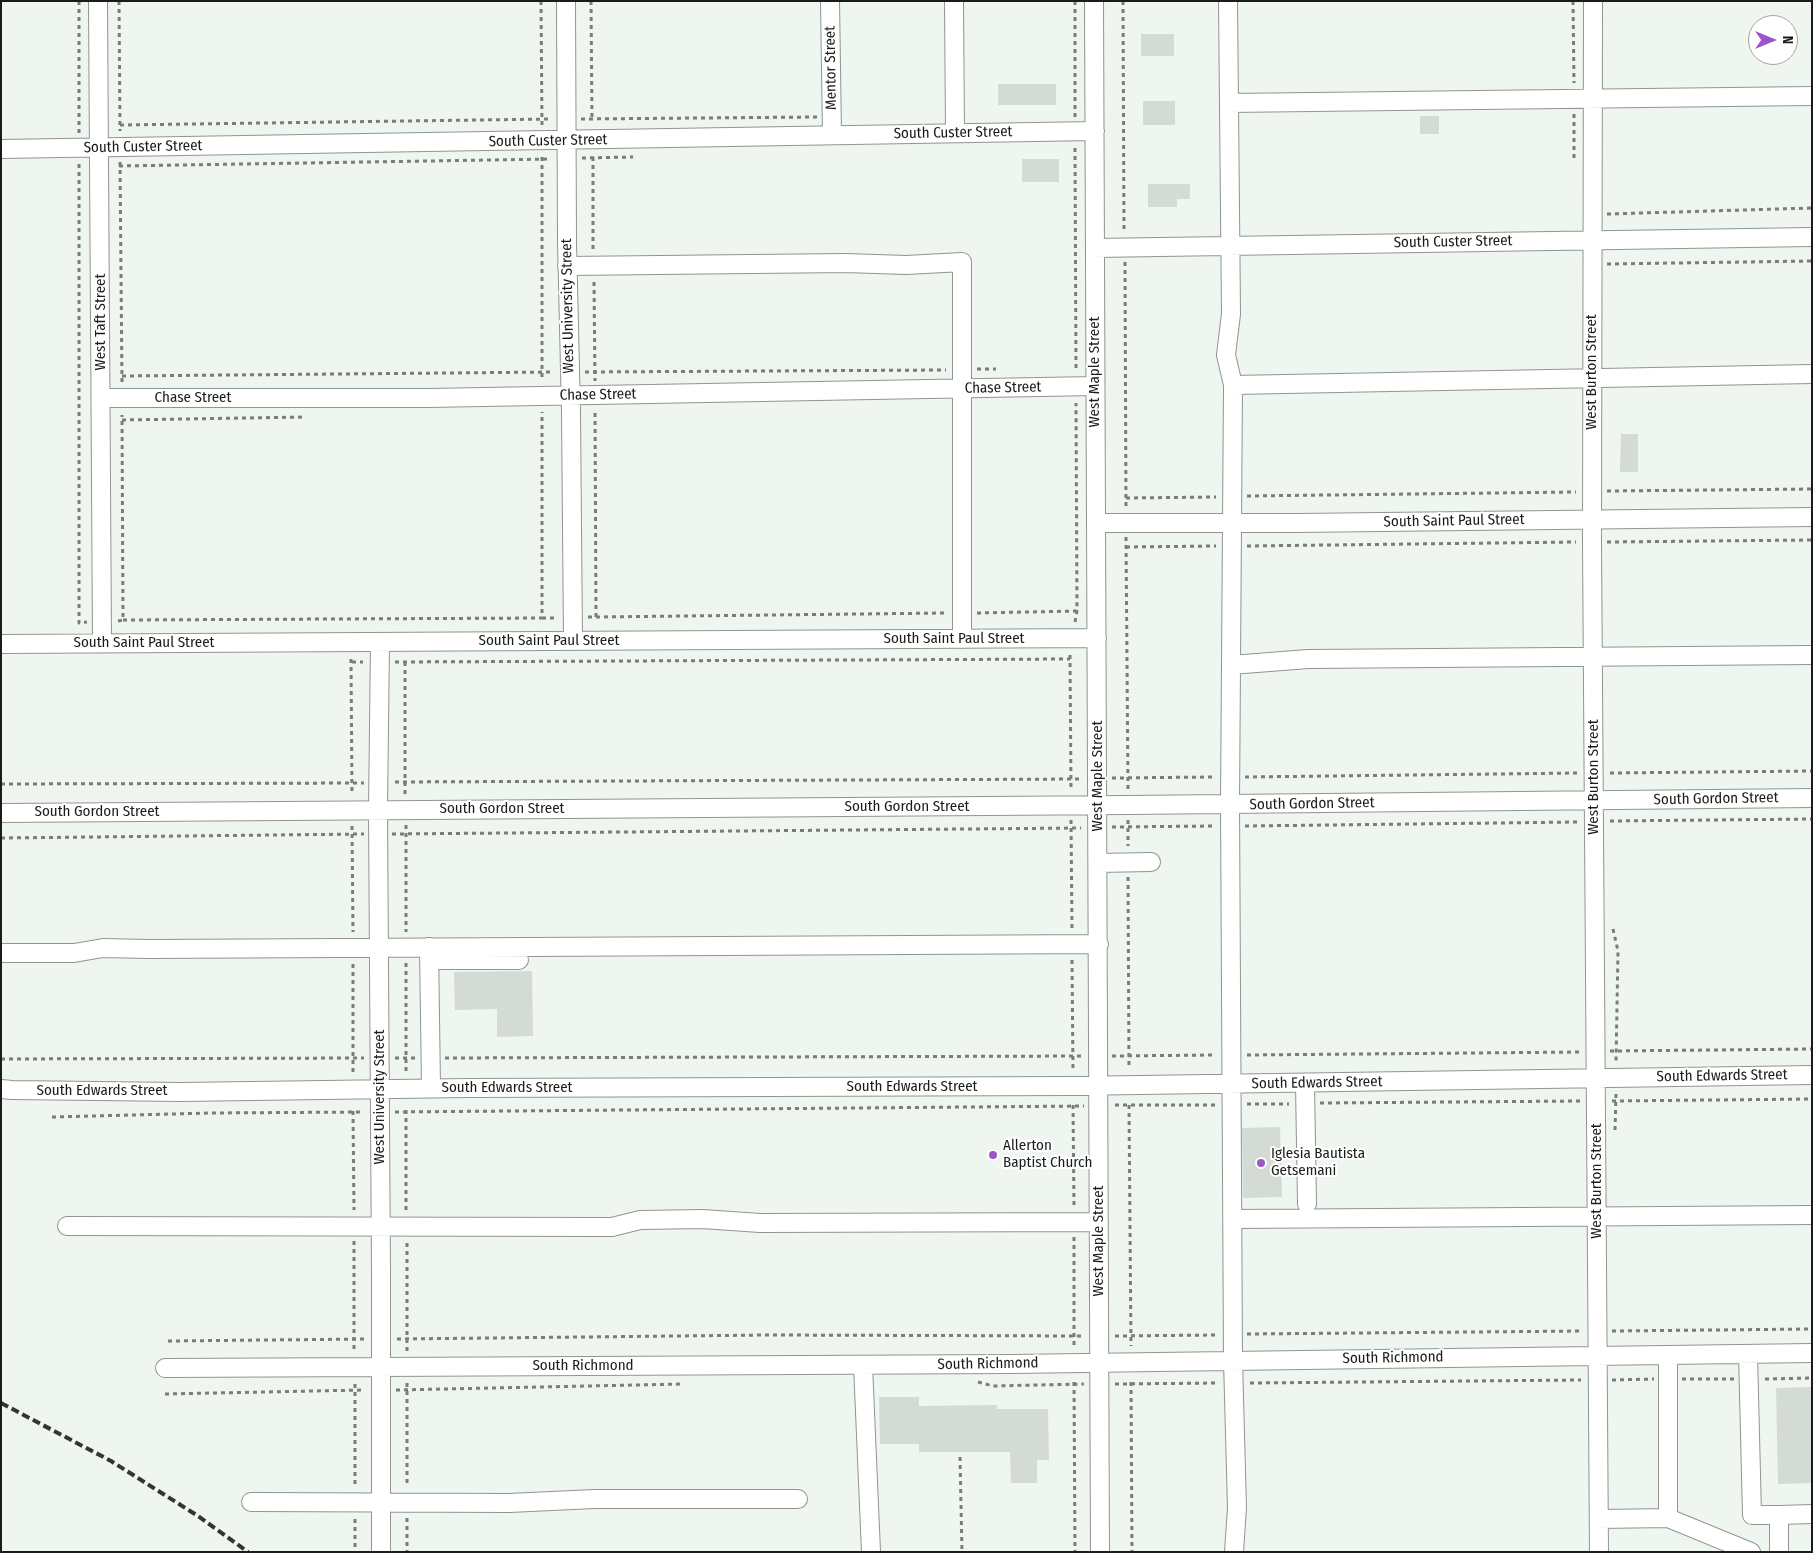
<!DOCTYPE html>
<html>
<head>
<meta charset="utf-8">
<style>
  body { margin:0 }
  #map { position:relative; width:1813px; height:1553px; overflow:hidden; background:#eff5ef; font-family:"Fira Sans Condensed",sans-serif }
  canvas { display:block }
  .frame { position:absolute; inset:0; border:2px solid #1a1c1a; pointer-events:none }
  .north { position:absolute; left:1748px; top:15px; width:50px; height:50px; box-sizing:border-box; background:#fff; border:1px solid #a3a4a3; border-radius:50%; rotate:90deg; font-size:14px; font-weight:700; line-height:20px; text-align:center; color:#1a1c1a }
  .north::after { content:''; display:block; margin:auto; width:18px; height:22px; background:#9c56ca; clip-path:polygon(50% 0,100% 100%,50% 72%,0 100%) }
</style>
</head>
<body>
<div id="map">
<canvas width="1813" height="1553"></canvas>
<div class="frame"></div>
<div class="north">N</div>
</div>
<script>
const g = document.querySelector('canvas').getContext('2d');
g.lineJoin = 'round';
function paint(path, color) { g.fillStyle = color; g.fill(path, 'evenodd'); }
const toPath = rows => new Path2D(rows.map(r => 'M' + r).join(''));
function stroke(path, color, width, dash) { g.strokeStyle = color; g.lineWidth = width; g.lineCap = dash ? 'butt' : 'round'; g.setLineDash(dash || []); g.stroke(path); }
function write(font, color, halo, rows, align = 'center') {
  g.font = font + ' "Fira Sans Condensed",sans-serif'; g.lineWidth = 4; g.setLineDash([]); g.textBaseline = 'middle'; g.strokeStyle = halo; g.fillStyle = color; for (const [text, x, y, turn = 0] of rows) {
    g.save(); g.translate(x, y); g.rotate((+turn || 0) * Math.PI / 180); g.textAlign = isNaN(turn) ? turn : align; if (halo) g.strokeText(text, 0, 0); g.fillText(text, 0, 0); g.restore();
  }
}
paint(toPath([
  [1141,34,1174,34,1174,56,1141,56],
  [998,84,1056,84,1056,105,998,105],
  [1143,101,1175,101,1175,125,1143,125],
  [1420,116,1439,116,1439,134,1420,134],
  [1022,159,1059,159,1059,182,1022,182],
  [1148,184,1190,184,1190,199,1177,199,1177,207,1148,207],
  [1621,434,1638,434,1638,472,1620,472],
  [532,971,533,1036,497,1037,497,1009,455,1010,454,972],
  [1280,1127,1282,1197,1243,1198,1242,1128],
  [1812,1387,1812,1483,1778,1484,1776,1388],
  [879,1397,919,1397,919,1406,997,1405,997,1409,1048,1409,1049,1460,1037,1460,1037,1483,1011,1483,1010,1452,919,1452,919,1444,880,1444]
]), '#d4dad4');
const minor = toPath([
  [98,1,102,643],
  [566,1,567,241,571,412,573,641],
  [830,1,832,135],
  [954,1,955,133],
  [1094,1,1100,1552],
  [1228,1,1231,314,1226,355,1233,385,1230,804,1233,1360,1237,1508,1234,1552],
  [1593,1,1592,542,1599,1552],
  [1229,103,1812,96],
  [1,149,1095,131],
  [1095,248,1812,237],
  [567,266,845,263,906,265,962,262,962,639],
  [1233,385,1812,374],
  [101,398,428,398,1095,386],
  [1096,523,1296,523,1812,517],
  [380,642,378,810,381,1274,381,1552],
  [1,644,1097,638],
  [1231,665,1308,659,1812,655],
  [1,813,1128,805,1812,798],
  [1098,863,1151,862],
  [429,947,431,1088],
  [1,953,74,953,103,948,149,949,1099,944],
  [429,960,519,960],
  [1305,1084,1307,1204],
  [1,1089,12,1090,181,1092,467,1088,1073,1086,1812,1075],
  [1233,1219,1812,1215],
  [67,1226,612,1227,640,1220,702,1219,760,1223,1099,1222],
  [1748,1354,1752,1515,1779,1515],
  [863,1365,871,1552],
  [165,1368,1012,1364,1812,1353],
  [251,1502,509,1503,594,1499,798,1499],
  [1668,1518,1751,1552],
  [1599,1519,1668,1518,1668,1355],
  [1779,1552,1779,1515,1812,1514]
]);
stroke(minor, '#909590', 20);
stroke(toPath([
  [79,1,79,133],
  [119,1,120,131],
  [541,1,542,126],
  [591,1,592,121],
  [1075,1,1075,117],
  [1123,1,1124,231],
  [1573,1,1574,83],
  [1574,114,1574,158],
  [581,119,817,117],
  [120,125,550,119],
  [1075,148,1076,372],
  [542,157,542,381],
  [593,157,593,251],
  [582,158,633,157],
  [120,162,122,383],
  [79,164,79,623,87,622],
  [119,166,551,159],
  [1607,214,1812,208],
  [1125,262,1126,509],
  [1607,264,1812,261],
  [594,282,595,381],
  [977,369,996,369],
  [585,372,946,370],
  [122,376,554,372],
  [122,420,306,417],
  [1607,491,1812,489],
  [1247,496,1576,492],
  [1126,498,1216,497],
  [1126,537,1128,789],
  [1607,542,1812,540],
  [1247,546,1576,542],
  [1126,547,1216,546],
  [977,613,1077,611],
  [588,617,596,617,595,409],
  [596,617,946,613],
  [542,618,557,618],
  [123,620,542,618,542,412],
  [118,621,123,620,122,415],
  [1075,622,1077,611,1076,403],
  [1070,655,1071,789],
  [351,659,352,795],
  [352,662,363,662],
  [395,662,1070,659],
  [405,662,405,794],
  [1610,773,1812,771],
  [1245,777,1579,773],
  [1112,778,1214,777],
  [395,782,1081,779],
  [1,784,364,783],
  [1071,820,1072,929],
  [1128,820,1128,846],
  [1610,821,1812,819],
  [406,825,406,932],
  [352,826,353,932],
  [1245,826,1579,822],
  [1112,827,1214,826],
  [392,834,1081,828],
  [1,838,364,834],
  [1128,877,1129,1069],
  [1613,929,1618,951,1616,1062],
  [1072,960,1073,1071],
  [406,963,406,1074],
  [353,964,353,1075],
  [1610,1051,1812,1049],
  [1247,1055,1581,1052],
  [1112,1056,1216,1055],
  [395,1058,416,1058],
  [445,1058,1084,1056],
  [1,1059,364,1058],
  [1612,1101,1812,1099],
  [1320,1103,1581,1101],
  [1247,1104,1289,1104],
  [1073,1105,1074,1206],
  [1115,1105,1216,1105],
  [1129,1105,1131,1346],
  [406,1110,406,1212],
  [353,1111,354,1210],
  [395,1112,1084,1106],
  [52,1117,212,1113,364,1112],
  [1615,1130,1616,1094],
  [1074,1237,1074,1349],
  [354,1241,354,1352],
  [407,1243,407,1352],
  [1612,1331,1812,1329],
  [1247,1334,1581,1331],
  [1115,1336,1216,1335],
  [397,1339,768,1335,1084,1336],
  [168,1341,366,1339],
  [1682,1379,1734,1379],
  [1765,1379,1812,1378],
  [1612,1380,1654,1379],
  [978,1382,993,1386,1084,1384],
  [1074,1382,1075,1552],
  [1131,1382,1132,1552],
  [407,1383,407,1487],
  [1250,1383,1581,1380],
  [355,1384,355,1487],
  [1115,1384,1219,1383],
  [396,1390,684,1384],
  [165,1394,364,1390],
  [960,1457,962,1552],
  [407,1518,407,1552],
  [355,1519,355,1552]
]), '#7a7e7a', 3, [4, 4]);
stroke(minor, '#fff', 18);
stroke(toPath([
  [1,1403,111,1461,198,1516,248,1552]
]), '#323532', 4, [8, 4]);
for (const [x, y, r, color] of [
  [993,1155,5,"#9c56ca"],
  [1261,1163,5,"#9c56ca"]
]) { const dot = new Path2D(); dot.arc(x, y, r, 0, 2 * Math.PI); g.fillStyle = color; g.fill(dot); stroke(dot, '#fff', 2); }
write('15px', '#1a1c1a', '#fff', [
  ["Mentor Street",831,68,-91],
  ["South Custer Street",953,133,-1],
  ["South Custer Street",548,141,-1],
  ["South Custer Street",143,147,-1],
  ["South Custer Street",1453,242,-1],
  ["West University Street",568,306,-91],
  ["West Taft Street",101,322,-90],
  ["West Maple Street",1095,372,-90],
  ["West Burton Street",1592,372,-90],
  ["Chase Street",1003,388,-1],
  ["Chase Street",598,395,-1],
  ["Chase Street",193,398],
  ["South Saint Paul Street",1454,521,-1],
  ["South Saint Paul Street",954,639],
  ["South Saint Paul Street",549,641],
  ["South Saint Paul Street",144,643],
  ["West Maple Street",1098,776,-90],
  ["West Burton Street",1594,777,-90],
  ["South Gordon Street",1716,799,-1],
  ["South Gordon Street",1312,804,-1],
  ["South Gordon Street",907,807],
  ["South Gordon Street",502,809],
  ["South Gordon Street",97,812],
  ["South Edwards Street",1722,1076,-1],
  ["South Edwards Street",1317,1083,-1],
  ["South Edwards Street",912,1087],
  ["South Edwards Street",507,1088],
  ["South Edwards Street",102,1091],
  ["West University Street",380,1097,-90],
  ["West Burton Street",1597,1181,-90],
  ["West Maple Street",1099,1241,-90],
  ["South Richmond",1393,1358,-1],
  ["South Richmond",988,1364,-1],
  ["South Richmond",583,1366]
]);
write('15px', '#1a1c1a', '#fff', [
  ["Allerton",1003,1146],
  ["Baptist Church",1003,1163],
  ["Iglesia Bautista",1271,1154],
  ["Getsemani",1271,1171]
], 'left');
</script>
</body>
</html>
